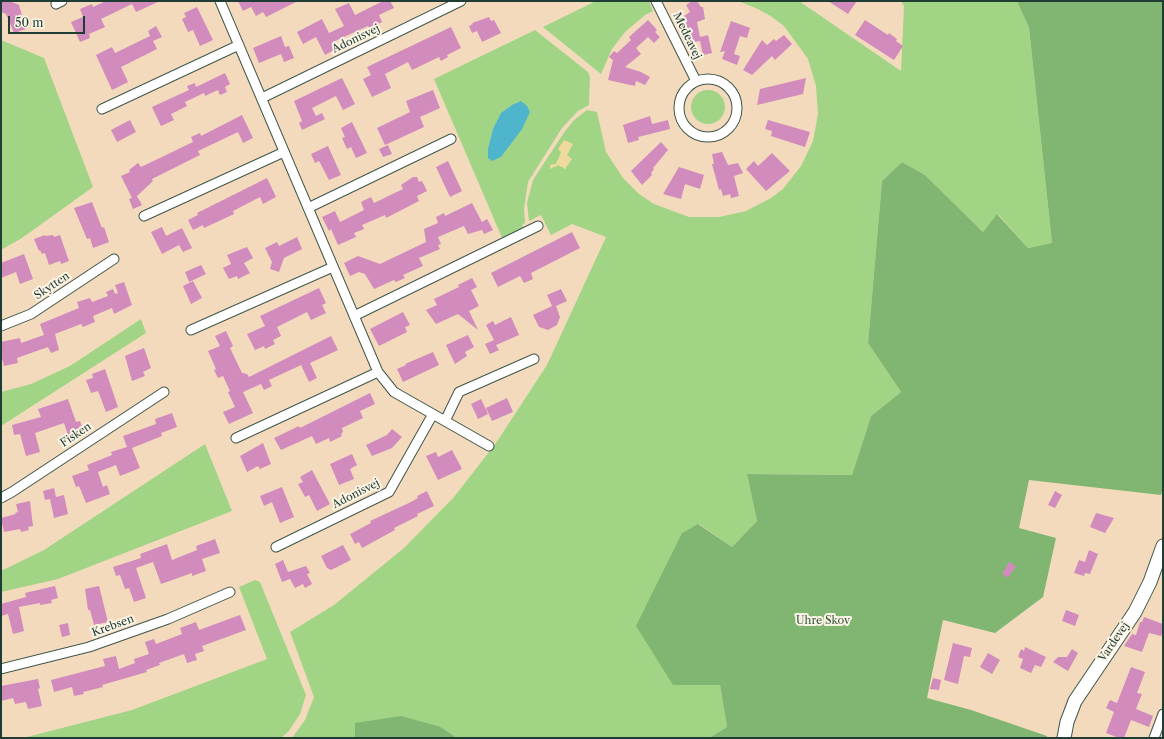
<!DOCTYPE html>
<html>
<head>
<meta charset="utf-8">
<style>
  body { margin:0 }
  #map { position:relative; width:1164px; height:739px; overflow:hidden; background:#f4dabd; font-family:"Libre Caslon Text",serif }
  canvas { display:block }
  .frame { position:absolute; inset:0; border:2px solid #1f3d34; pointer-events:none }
  .scale { position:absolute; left:8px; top:16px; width:77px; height:18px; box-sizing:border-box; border:2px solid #1f3d34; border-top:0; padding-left:5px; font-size:12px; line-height:14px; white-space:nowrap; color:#1f3d34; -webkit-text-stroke:3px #fcf5e5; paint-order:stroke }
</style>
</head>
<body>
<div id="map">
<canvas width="1164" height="739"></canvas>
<div class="frame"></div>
<div class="scale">50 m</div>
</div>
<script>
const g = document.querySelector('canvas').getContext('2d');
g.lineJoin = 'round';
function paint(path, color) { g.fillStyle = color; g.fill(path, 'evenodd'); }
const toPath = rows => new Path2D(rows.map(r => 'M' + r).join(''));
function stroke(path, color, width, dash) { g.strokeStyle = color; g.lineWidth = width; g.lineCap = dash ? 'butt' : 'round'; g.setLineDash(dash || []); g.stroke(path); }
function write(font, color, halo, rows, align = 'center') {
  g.font = font + ' "Libre Caslon Text",serif'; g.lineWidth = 4; g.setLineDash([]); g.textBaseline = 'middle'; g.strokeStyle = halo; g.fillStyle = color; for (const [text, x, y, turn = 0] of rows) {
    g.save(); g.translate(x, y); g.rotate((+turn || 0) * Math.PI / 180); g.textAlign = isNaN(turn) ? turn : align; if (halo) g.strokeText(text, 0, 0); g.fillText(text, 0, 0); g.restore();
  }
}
paint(toPath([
  [596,1,649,1,653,11,645,15,625,32,612,49,601,74,543,27],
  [738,1,799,1,901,71,904,6,901,1,1017,1,1029,28,1052,243,1028,248,998,214,983,232,925,175,902,162,882,181,868,343,901,392,871,416,852,475,747,474,757,521,732,547,699,524,673,685,720,685,727,727,709,738,457,738,441,727,355,738,292,738,305,720,314,697,290,632,334,605,404,548,454,497,496,443,547,365,606,237,572,224,551,235,541,215,529,221,527,203,533,180,563,134,574,120,587,110,597,112,606,152,623,178,639,194,654,204,689,217,719,217,746,211,771,198,783,189,801,166,813,141,818,114,816,86,808,59,784,26,772,17,758,9],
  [572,145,566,155,566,169,558,165,550,165,556,164,562,152],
  [535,30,588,72,590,77,589,105,578,111,562,128,528,182,524,209,525,223,522,225,525,230,503,240,434,79],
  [1,40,44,58,93,187,22,238,1,250],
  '691 107a17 17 0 1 1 34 0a17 17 0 1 1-34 0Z',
  [141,319,146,333,1,426,1,392,31,384,70,366],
  [205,444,232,511,58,579,1,592,1,571,44,550],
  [255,580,260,582,306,695,300,714,289,731,281,738,23,738,132,710,267,659,239,587]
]), '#a1d585');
paint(toPath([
  [1017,1,1163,1,1163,489,1161,495,1029,480,1019,528,1056,538,1043,597,995,633,943,620,927,698,971,710,1047,736,1047,738,709,738,727,727,720,685,673,685,636,626,682,533,698,524,732,547,757,521,747,474,852,475,871,416,901,392,868,343,882,181,902,162,925,175,983,232,997,214,1028,248,1052,243,1029,28],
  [401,716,441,727,457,738,355,738,355,723]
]), '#80b672');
paint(toPath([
  [564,140,573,144,567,155,572,159,565,169,559,165,550,169,550,165,556,164,561,152,558,149]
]), '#eeda9e');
paint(toPath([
  [521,101,527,106,530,112,522,129,501,157,492,161,488,158,488,149,493,129,501,113,512,105]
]), '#4eb5cd');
paint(toPath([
  [1,1,10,1,19,5,26,29,14,33,6,14,1,12],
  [106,1,160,1,136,12,132,4,101,19,105,27,89,34,90,38,80,42,71,22,83,17,80,9,92,4,93,7],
  [238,1,298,1,266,17,263,12,256,16,251,7,243,11],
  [383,1,390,1,394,8,379,15,382,22,369,28,368,26,333,42,336,49,325,55,316,37,303,44,297,32,322,19,329,33,344,26,335,9,349,3,355,15],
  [692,1,697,1,701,7,703,7,705,19,697,22,700,37,708,35,712,53,703,55,700,41,689,43,684,16,690,12,686,5],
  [828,1,857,1,848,14],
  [197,7,213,40,200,46,193,30,188,32,182,19,186,17,184,13],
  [489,17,491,21,494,20,501,33,482,42,477,31,472,33,469,26,473,24,472,23],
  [648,20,657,30,655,32,660,37,654,43,648,37,636,48,641,54,625,67,641,72,650,77,645,85,636,81,635,86,608,80,613,60,609,57,614,51,617,53,631,40,629,37],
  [865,20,888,35,889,33,897,39,896,41,903,46,894,60,855,35],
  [731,21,750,28,747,38,740,36,734,54,740,56,737,65,722,59,725,51,720,52],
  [156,26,162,37,153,41,157,49,121,67,128,82,112,90,96,55,112,47,115,53,150,36,148,31],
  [451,27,461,48,447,55,448,57,441,61,439,57,412,70,408,62,385,74,391,88,372,97,363,79,371,75,367,67],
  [784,35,792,44,775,60,772,56,752,75,743,70,762,40,767,45,774,39,776,41],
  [281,36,285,47,289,46,294,58,284,62,281,54,259,63,253,48],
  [225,73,230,84,225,87,227,92,220,95,218,90,205,96,204,93,185,102,187,106,171,114,174,120,161,126,152,107,189,90,187,86,195,83,196,87],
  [342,78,355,104,343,110,336,96,312,108,316,116,322,113,325,119,302,130,299,123,302,121,294,101],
  [806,78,803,94,757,105,760,89],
  [433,90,440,108,420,117,424,127,385,145,377,128,410,112,406,101],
  [242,115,253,138,243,143,238,132,198,151,200,155,152,179,153,181,137,196,142,205,133,209,129,199,132,198,121,176,130,172,129,170,138,163,141,167,193,142,191,137,200,133,201,136],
  [650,116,652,124,668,120,670,129,638,137,639,140,628,143,623,125],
  [130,120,136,132,117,142,111,130],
  [768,120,810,132,805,147,771,136,772,131,765,129],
  [352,122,367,153,356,158,351,147,347,149,342,138,345,137,341,128],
  [661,142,668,150,653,168,654,169,651,173,652,175,642,185,631,171],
  [388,145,392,154,383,157,379,149],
  [328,146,341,175,329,180,319,161,315,163,311,154],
  [722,152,728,165,738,163,743,173,734,176,739,196,731,198,730,194,723,196,721,189,719,190,712,164,714,164,712,154],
  [772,153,790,171,766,191,746,169,754,161,758,166],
  [448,161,462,191,450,197,436,167],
  [679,167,704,175,700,189,685,184,681,199,663,194],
  [413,177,417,177,419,182,422,181,427,191,417,196,419,201,386,218,385,215,362,225,364,229,354,233,356,237,338,245,331,229,329,231,322,217,335,211,340,222,364,210,361,202,371,197,374,203,403,189,401,185],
  [267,178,276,197,263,204,260,197,233,211,234,214,204,228,203,225,193,230,188,220,198,215,197,213],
  [92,202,100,223,102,228,104,227,109,242,93,248,90,238,87,239,74,208],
  [472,203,482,222,487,219,493,230,484,234,482,230,468,234,464,226,438,237,441,244,438,245,440,249,419,258,423,266,403,275,405,278,396,282,394,280,374,289,365,274,359,272,350,276,344,263,358,256,380,264,426,242,424,229,438,223,436,217,444,213,445,216],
  [162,227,166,236,182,228,192,248,183,252,179,245,162,254,151,232],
  [572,232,580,248,531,273,533,279,524,283,520,276,498,287,491,273],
  [45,235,45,236,53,235,54,237,60,235,69,261,61,264,60,261,49,265,45,253,42,254,40,250,39,251,34,239],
  [297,237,302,249,284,258,279,272,270,269,272,262,265,248,277,242,279,246],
  [247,247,253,258,244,263,250,273,238,279,237,276,229,279,223,268,231,264,227,255],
  [24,254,33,279,20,284,16,272,1,278,1,263],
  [201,265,206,274,189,282,185,272],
  [472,278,477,287,471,290,479,306,469,311,478,330,458,314,436,324,426,310,437,305,434,299,459,287,458,285],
  [193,281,202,298,191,304,183,286],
  [124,282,132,305,114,314,112,308,93,316,95,322,83,327,81,324,55,334,59,350,51,353,48,347,17,358,18,363,4,366,1,355,1,342,20,338,21,343,44,335,40,324,79,308,77,302,90,298,92,302,108,296,106,292,113,289,115,294,118,293,115,285],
  [319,288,326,303,322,305,326,313,311,320,307,312,277,327,281,336,273,340,275,344,265,349,264,346,255,350,247,334,265,326,260,316],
  [561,289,567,301,556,306,560,317,557,325,548,330,539,327,533,315,552,306,547,295],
  [403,312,410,325,405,327,407,332,379,346,370,329],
  [511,317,519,335,496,345,499,350,490,354,485,344,494,340,486,325,493,321,495,325],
  [226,331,233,346,230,348,242,373,247,374,249,377,331,336,338,350,310,363,317,378,309,382,301,365,269,380,272,386,264,390,261,384,243,392,253,413,229,424,223,412,235,407,228,392,230,391,223,376,218,378,214,370,216,369,208,351,220,346,215,336],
  [468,335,474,347,465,352,467,356,455,364,446,345],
  [144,348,151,368,143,372,145,376,132,381,125,356],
  [433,352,439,365,403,382,397,369,406,365,405,364],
  [105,369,118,407,106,412,98,391,91,393,86,380,93,378,92,374],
  [370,393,375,404,360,411,363,418,342,428,343,432,341,434,342,436,330,442,329,438,316,444,312,436,281,450,274,438,299,426,300,428],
  [507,398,513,412,492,421,486,408],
  [68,399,76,422,80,421,83,430,68,435,64,423,35,433,40,452,26,456,20,434,14,435,12,425,41,417,38,409],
  [481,399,488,414,478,419,471,404],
  [172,413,177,427,161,433,162,436,132,448,140,468,120,476,116,465,98,472,103,487,107,485,110,494,86,503,79,486,76,487,72,476,89,470,87,465,112,455,111,452,127,447,123,436,156,424,155,419],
  [392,429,402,437,392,448,372,456,366,445,387,435],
  [263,443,271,464,260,469,258,466,247,472,240,456],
  [452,450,462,469,438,480,426,456,436,452,438,457],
  [352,454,357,465,350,469,354,479,339,485,330,464],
  [312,470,330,504,317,511,309,495,305,497,298,484,303,482,300,477],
  [282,487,294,517,280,523,272,502,264,506,260,496],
  [54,488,56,497,64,495,68,514,54,518,50,499,45,500,43,491],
  [427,491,434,506,417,514,418,516,394,528,395,530,362,548,359,542,355,544,350,534,371,523,370,521,411,502,418,498,417,496],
  [1055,491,1062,495,1055,508,1048,505],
  [30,501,33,526,28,527,29,530,21,532,20,529,4,532,1,518,16,514,15,513,18,512,16,504],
  [1096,513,1114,518,1105,533,1090,527],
  [215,539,220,553,202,559,206,571,192,576,192,573,161,584,153,562,136,568,146,598,134,602,129,588,125,589,120,575,116,576,113,567,141,558,140,554,167,544,172,560,197,550,196,546],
  [343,545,351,560,331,570,327,568,321,556],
  [1089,550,1098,554,1090,574,1085,573,1084,576,1074,573,1079,560,1085,562],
  [283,560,288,572,306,566,310,573,307,574,312,584,305,588,303,584,295,588,290,579,282,582,275,564],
  [1009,562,1016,566,1008,578,1002,574],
  [55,586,58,598,51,600,52,603,40,605,40,603,19,607,24,631,13,634,8,614,1,616,1,604,26,597,25,593],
  [99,586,108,622,94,625,90,610,88,610,85,589],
  [1066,610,1079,615,1075,626,1062,621],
  [240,615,246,630,202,646,204,651,195,654,197,660,187,663,184,654,159,663,160,665,146,670,147,672,102,685,103,687,83,692,84,694,74,696,72,687,54,692,51,680,105,666,103,659,116,656,119,669,135,663,134,659,149,654,145,642,154,639,156,644,182,634,180,628,196,622,199,630],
  [1144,617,1163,624,1163,631,1161,636,1149,633,1142,652,1124,646,1132,634,1136,635,1140,622,1142,622],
  [68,623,70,635,62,637,59,625],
  [953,643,972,648,970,657,964,656,958,684,944,680],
  [1025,647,1046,657,1041,667,1035,665,1031,673,1020,668,1023,659,1018,657,1021,649,1024,651],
  [1072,649,1078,653,1068,671,1053,662,1058,657,1067,657],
  [988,653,1000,660,992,674,980,667],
  [1131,667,1145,672,1137,693,1142,694,1136,709,1153,716,1149,727,1131,720,1124,738,1119,738,1106,733,1114,712,1106,708,1110,700,1117,703],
  [933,678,941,680,939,690,930,689],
  [38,679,40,688,38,689,42,706,28,709,26,702,15,704,13,698,1,701,1,686]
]), '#d18bbc');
const street = toPath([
  [220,1,378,372,394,392,489,446],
  [656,1,696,81],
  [56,4,62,1],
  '679 108a29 29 0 1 1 58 0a29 29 0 1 1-58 0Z',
  [262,98,461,1],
  [102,109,239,45],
  [308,208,451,139],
  [144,216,284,152],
  [354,316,538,226],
  [1,326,31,314,114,259],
  [191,330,333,267],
  [445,421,459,392,534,359],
  [236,438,378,372],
  [1,498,12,492,164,392],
  [276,547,389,492,433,414],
  [1,669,89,647,168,619,230,592],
  [1154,738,1163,714]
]);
const secondary = toPath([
  [1064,738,1067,722,1075,701,1135,612,1150,582,1163,546]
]);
stroke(street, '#3f5549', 11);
stroke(secondary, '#3f5549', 15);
stroke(street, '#fff', 9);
stroke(secondary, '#fff', 13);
write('11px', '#1f3d34', '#fcf5e5', [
  ["Medeavej",687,36,64],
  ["Adonisvej",356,39,-26],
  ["Skytten",52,286,-34],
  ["Fisken",76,435,-34],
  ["Adonisvej",356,494,-27],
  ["Krebsen",113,626,-20],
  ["Vardevej",1114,642,-56]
]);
write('11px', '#395b44', '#fcf5e5', [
  ["Uhre Skov",823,621]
]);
</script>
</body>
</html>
